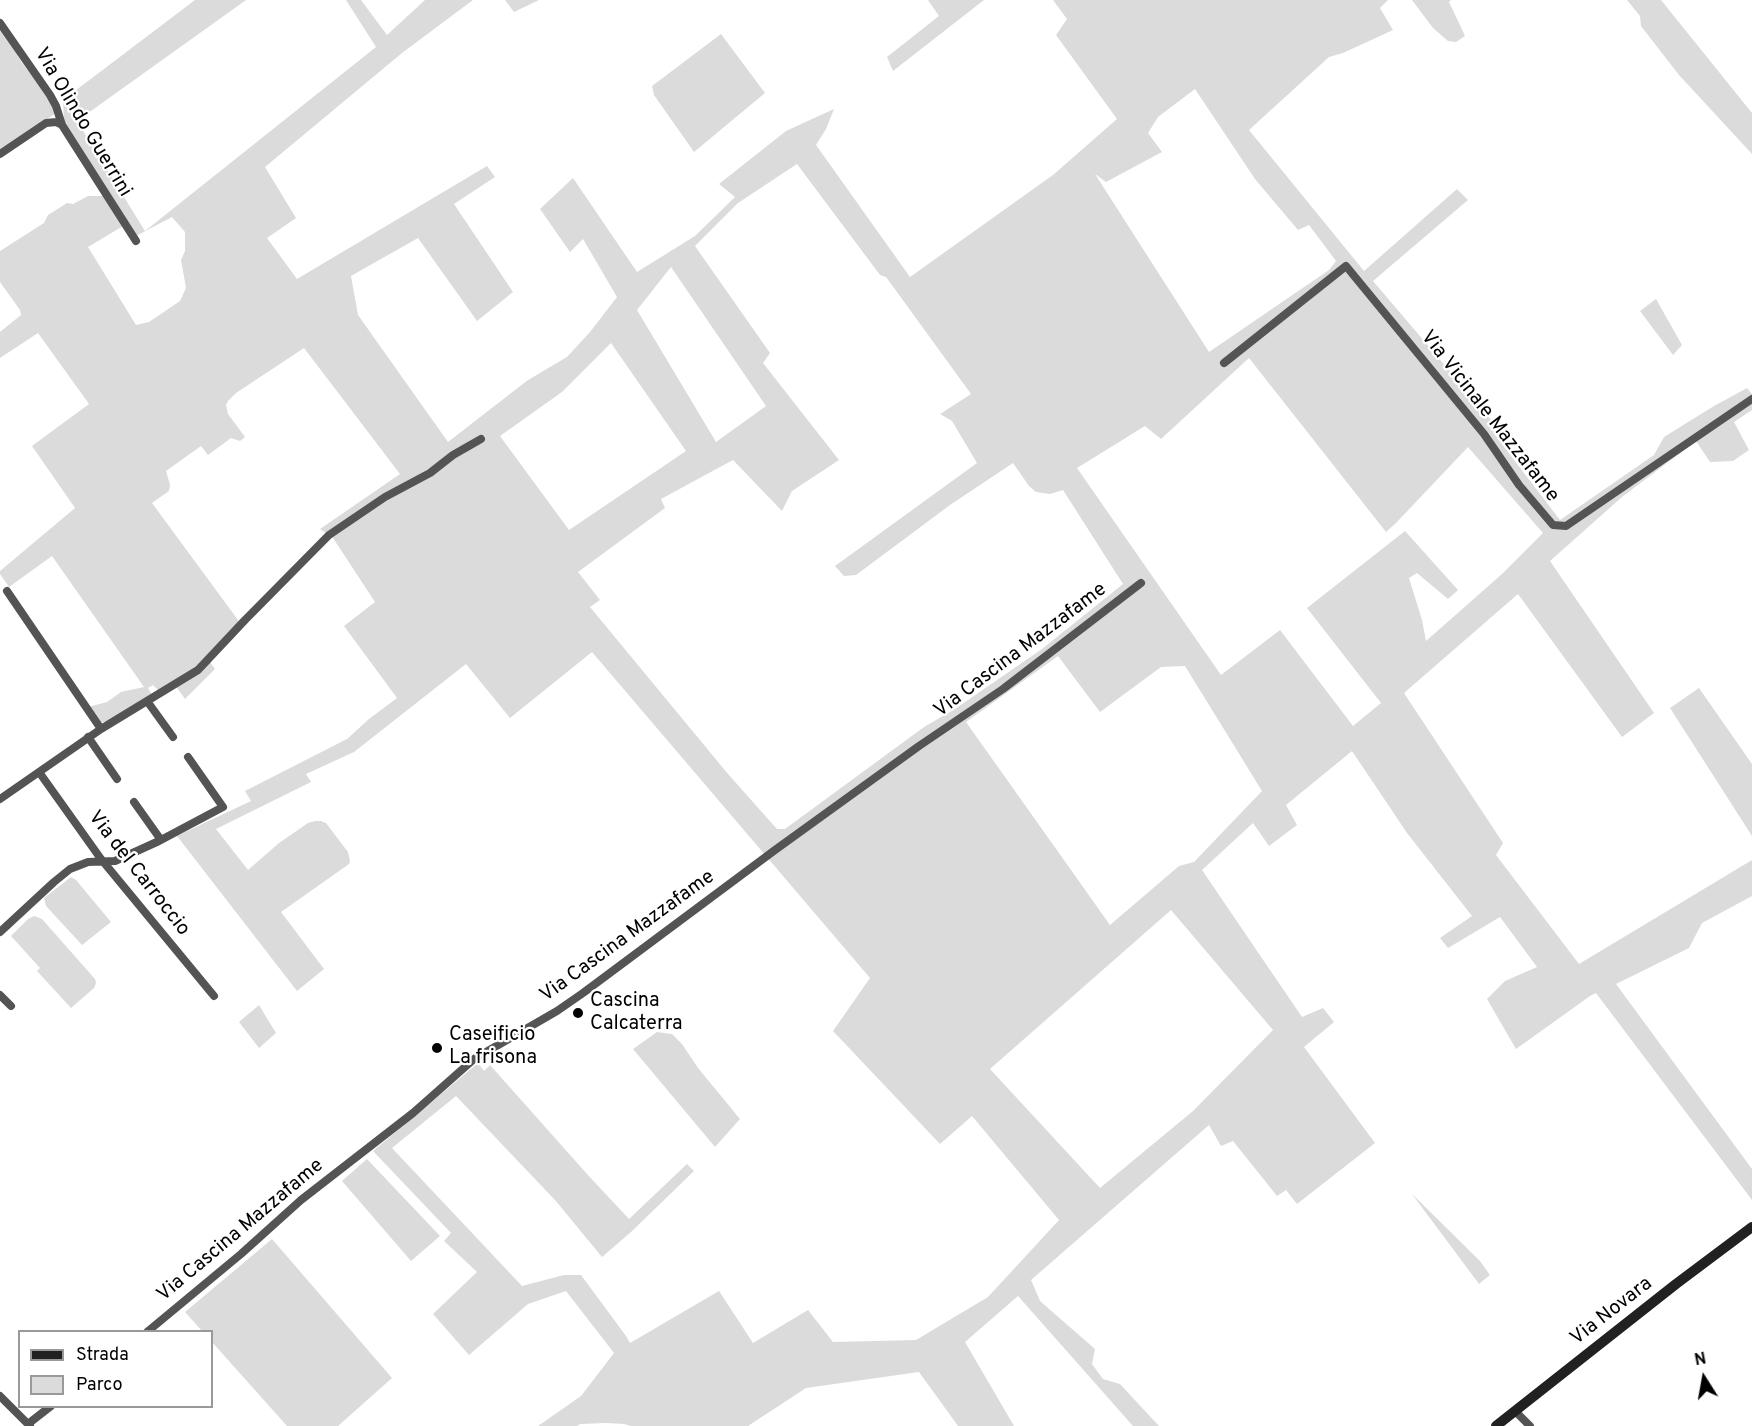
<!DOCTYPE html>
<html>
<head>
<meta charset="utf-8">
<style>
  body { margin:0 }
  #map { position:relative; width:1752px; height:1426px; overflow:hidden; background:#fff; font-family:Overpass,sans-serif }
  canvas { display:block }
  .legend { position:absolute; left:18px; top:1330px; width:195px; height:78px; box-sizing:border-box; background:#fff; border:2px solid #999; margin:0; padding:8px 10px; list-style:none; font-size:18px; color:#000 }
  .legend li { display:flex; align-items:center; gap:12px; height:30px }
  .legend b { width:30px; border:2px solid #999 }
  .north { position:absolute; left:1674px; top:1348px; width:60px; height:60px; -webkit-text-stroke:4px #fff; paint-order:stroke; rotate:349deg; font-size:16px; font-weight:700; line-height:24px; text-align:center; color:#000 }
  .north::after { content:''; display:block; margin:auto; width:21px; height:27px; background:#000; clip-path:polygon(50% 0,100% 100%,50% 72%,0 100%) }
</style>
</head>
<body>
<div id="map">
<canvas width="1752" height="1426"></canvas>
<ul class="legend">
<li><b style="height:8px;background:#212121"></b>Strada</li>
<li><b style="height:16px;background:#dbdbdb"></b>Parco</li>
</ul>
<div class="north">N</div>
</div>
<script>
const g = document.querySelector('canvas').getContext('2d');
g.lineJoin = 'round';
function paint(path, color) { g.fillStyle = color; g.fill(path, 'evenodd'); }
const toPath = rows => new Path2D(rows.map(r => 'M' + r).join(''));
function stroke(path, color, width, dash) { g.strokeStyle = color; g.lineWidth = width; g.lineCap = dash ? 'butt' : 'round'; g.setLineDash(dash || []); g.stroke(path); }
function write(font, color, halo, rows, align = 'center') {
  g.font = font + ' Overpass,sans-serif'; g.lineWidth = 4.5; g.setLineDash([]); g.textBaseline = 'middle'; g.strokeStyle = halo; g.fillStyle = color; for (const [text, x, y, turn = 0] of rows) {
    g.save(); g.translate(x, y); g.rotate((+turn || 0) * Math.PI / 180); g.textAlign = isNaN(turn) ? turn : align; if (halo) g.strokeText(text, 0, 0); g.fillText(text, 0, 0); g.restore();
  }
}
paint(toPath([
  [195,0,246,0,77,121,145,231,376,47,346,0,361,0,387,35,425,0,473,0,402,53,265,167,296,218,267,238,297,279,487,166,495,177,454,204,513,292,477,321,418,238,351,276,358,315,448,442,528,380,567,357,590,332,617,297,583,239,570,252,540,209,573,178,637,272,695,236,735,197,719,184,786,131,834,109,826,129,816,145,910,277,1053,175,1117,119,1056,35,1067,19,1053,0,1388,0,1380,8,1393,30,1343,53,1329,57,1249,130,1364,271,1457,189,1468,200,1373,281,1494,423,1495,435,1560,520,1654,455,1664,437,1714,406,1747,388,1752,394,1752,410,1734,422,1749,450,1733,461,1710,462,1696,441,1622,497,1550,561,1654,713,1622,737,1518,594,1404,693,1503,843,1496,855,1579,964,1752,860,1752,896,1702,923,1689,948,1616,984,1752,1169,1752,1200,1596,993,1590,996,1516,1049,1487,999,1505,981,1537,967,1500,917,1448,948,1440,938,1472,916,1407,833,1352,751,1286,805,1297,825,1269,846,1253,823,1202,870,1302,1017,1323,1008,1334,1022,1304,1047,1375,1143,1297,1204,1286,1190,1277,1196,1233,1141,1221,1146,1209,1125,1031,1280,1040,1301,1095,1349,1092,1364,1103,1379,1120,1384,1159,1426,1133,1426,1018,1296,965,1342,1014,1426,958,1426,919,1372,806,1388,748,1426,631,1426,624,1424,606,1423,580,1424,577,1426,538,1426,581,1396,614,1353,566,1291,528,1304,469,1355,433,1314,477,1272,444,1241,451,1233,373,1151,478,1063,484,1071,490,1065,587,1174,629,1219,687,1164,694,1171,631,1232,602,1257,555,1200,456,1096,392,1148,522,1286,564,1275,581,1275,626,1336,630,1343,719,1291,753,1343,808,1310,833,1342,916,1340,988,1297,1059,1220,972,1116,940,1144,833,1031,870,978,592,652,510,718,466,664,354,752,306,774,311,782,216,829,248,870,279,843,308,823,315,821,321,821,326,823,348,852,350,861,349,864,281,912,324,969,297,991,177,836,251,801,245,791,347,739,369,719,397,698,344,626,375,602,333,538,320,529,400,474,304,348,236,393,228,401,226,405,228,414,245,437,240,441,231,438,208,455,201,446,166,471,170,485,169,491,152,503,238,620,239,623,207,658,215,669,185,699,173,682,159,691,153,685,148,688,152,695,107,721,100,723,88,707,107,702,121,692,144,687,52,556,9,587,0,574,0,571,75,508,32,446,89,404,38,333,0,358,0,332,21,315,20,310,0,282,0,251,44,223,48,215,67,203,73,204,88,196,108,196,64,121,63,100],
  [1195,89,1255,179,1298,230,1309,225,1336,261,1329,270,1209,352,1095,174,1106,182,1162,152,1148,133,1158,117],
  [797,164,880,275,886,277,897,292,971,394,940,414,952,421,977,463,835,566,844,576,856,575,950,505,1013,463,1029,486,1036,492,1050,494,1063,490,1123,584,1042,649,955,709,924,727,785,829,777,829,728,774,590,607,600,600,578,572,665,508,661,499,733,460,782,511,792,491,839,460,763,363,770,353,695,246,738,203],
  [172,217,185,232,185,251,181,260,186,288,180,301,149,322,136,325,88,247,128,223,136,236],
  [671,267,766,406,716,442,637,310],
  [611,343,686,451,569,530,500,436,562,392],
  [1249,358,1386,532,1396,523,1468,447,1543,533,1502,574,1426,641,1422,620,1409,578,1417,573,1448,599,1458,590,1405,531,1307,608,1381,703,1353,726,1280,630,1221,675,1077,468,1145,426,1161,439],
  [1058,656,1100,712,1161,667,1185,666,1262,791,1194,862,1179,866,1110,925,966,722],
  [1171,910,1273,1030,1193,1111,1100,1188,990,1069],
  [505,0,539,0,514,12],
  [928,0,984,0,893,71,887,57,939,16],
  [1412,0,1451,0,1449,2,1465,36,1456,42,1448,41,1433,28],
  [1627,0,1661,0,1752,113,1752,154,1679,75,1641,26,1640,16],
  [0,27,22,63,52,101,56,113,0,151],
  [721,34,765,93,694,152,654,95,652,86],
  [1656,299,1682,345,1673,355,1640,311],
  [1699,688,1752,764,1752,836,1670,708],
  [71,877,76,880,111,922,82,945,46,906,44,898],
  [34,916,42,919,95,979,96,983,94,988,71,1008,37,971,40,968,11,936,28,919],
  [259,1005,276,1033,259,1048,239,1022],
  [657,1032,672,1034,682,1044,698,1068,740,1119,715,1147,633,1049],
  [367,1159,440,1236,411,1261,342,1181],
  [1412,1194,1480,1261,1490,1275,1479,1284],
  [272,1239,392,1378,338,1426,287,1426,212,1342,212,1332,202,1331,185,1312]
]), '#dbdbdb');
stroke(toPath([
  [0,23,50,95,56,106,62,125,136,241],
  [0,154,46,123,56,122,62,125],
  [1224,363,1346,266,1484,434,1519,485,1553,525,1566,526,1752,399],
  [7,591,101,729],
  [147,701,173,737],
  [88,737,117,779],
  [39,772,101,859,214,996],
  [0,799,101,729,198,670,245,620,329,535,385,497,430,473,453,455,481,439],
  [134,802,161,840],
  [0,932,54,882,70,869,88,862,115,861,159,841,223,807,188,757],
  [0,995,11,1006],
  [147,1332,241,1254,301,1200,413,1113,474,1059,557,1011,583,993,775,850,919,746,1003,689,1141,583],
  [0,1396,30,1426],
  [1515,1411,1530,1426],
  [28,1424,51,1406]
]), '#545454', 8);
stroke(toPath([
  [1496,1426,1676,1284,1752,1227]
]), '#212121', 10);
for (const [x, y, r, color] of [
  [578,1013,6,"#000"],
  [437,1048,6,"#000"]
]) { const dot = new Path2D(); dot.arc(x, y, r, 0, 2 * Math.PI); g.fillStyle = color; g.fill(dot); stroke(dot, '#fff', 2); }
write('20px', '#000', '#fff', [
  ["Via Olindo Guerrini",82,123,59],
  ["Via Vicinale Mazzafame",1489,417,52],
  ["Via Cascina Mazzafame",1021,651,-37],
  ["Via del Carroccio",138,874,52],
  ["Via Cascina Mazzafame",628,937,-36],
  ["Via Cascina Mazzafame",241,1231,-40],
  ["Via Novara",1612,1312,-38]
]);
write('20px', '#000', '#fff', [
  ["Cascina",590,1002],
  ["Calcaterra",590,1025],
  ["Caseificio",449,1036],
  ["La frisona",449,1059]
], 'left');
</script>
</body>
</html>
